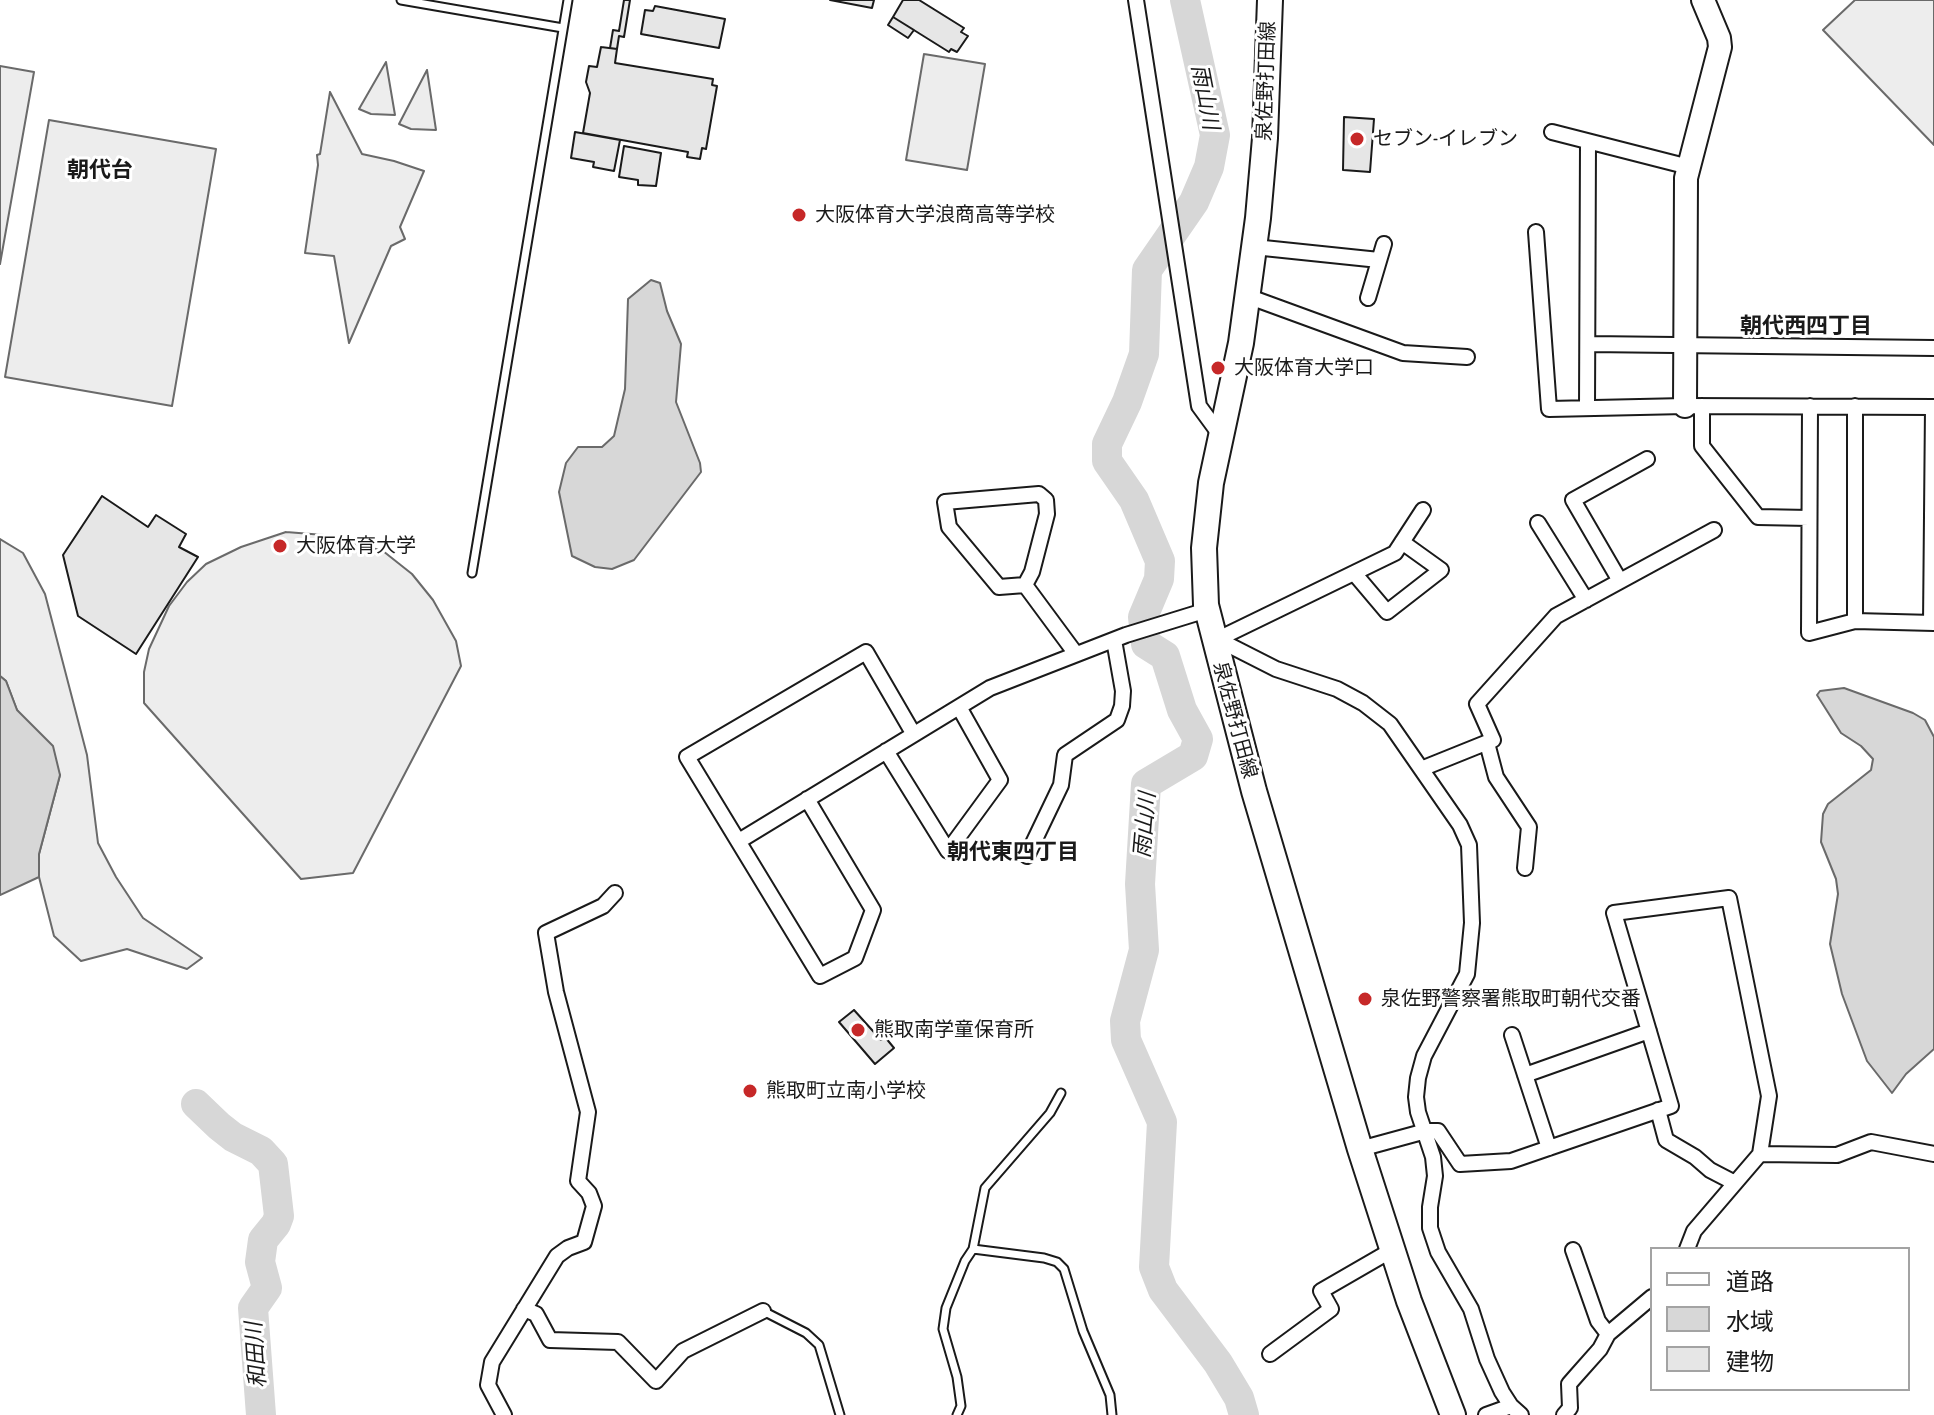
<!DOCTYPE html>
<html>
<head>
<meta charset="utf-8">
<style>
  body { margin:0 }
  #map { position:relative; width:1934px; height:1415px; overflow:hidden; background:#fff; font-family:"Asap Condensed","Noto Sans JP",sans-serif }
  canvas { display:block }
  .legend { position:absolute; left:1650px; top:1247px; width:260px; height:144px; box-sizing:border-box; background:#fff; border:2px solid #a3a3a3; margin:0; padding:10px 14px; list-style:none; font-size:24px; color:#1a1a1a }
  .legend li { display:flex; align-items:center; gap:16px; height:40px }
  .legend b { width:40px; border:2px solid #a3a3a3 }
</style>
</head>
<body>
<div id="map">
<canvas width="1934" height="1415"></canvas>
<ul class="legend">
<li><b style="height:10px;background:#fff"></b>道路</li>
<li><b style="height:22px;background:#d7d7d7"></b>水域</li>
<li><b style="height:22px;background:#e6e6e6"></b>建物</li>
</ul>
</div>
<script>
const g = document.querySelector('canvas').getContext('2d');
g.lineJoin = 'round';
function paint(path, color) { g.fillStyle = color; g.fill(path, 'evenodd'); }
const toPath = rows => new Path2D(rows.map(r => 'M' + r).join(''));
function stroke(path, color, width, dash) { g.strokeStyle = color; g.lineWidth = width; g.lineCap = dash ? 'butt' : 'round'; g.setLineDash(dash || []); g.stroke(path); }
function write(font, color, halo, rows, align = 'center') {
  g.font = font + ' "Asap Condensed","Noto Sans JP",sans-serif'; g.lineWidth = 6; g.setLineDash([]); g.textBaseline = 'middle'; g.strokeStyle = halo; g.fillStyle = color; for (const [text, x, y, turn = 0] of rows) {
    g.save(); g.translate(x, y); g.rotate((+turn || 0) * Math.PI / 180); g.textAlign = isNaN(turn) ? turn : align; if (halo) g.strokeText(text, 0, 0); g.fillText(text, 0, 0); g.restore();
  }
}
const built = toPath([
  [1855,0,1934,0,1934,145,1823,30,1855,0],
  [924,54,985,64,967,170,906,160,924,54],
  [386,62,395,115,371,114,359,109,386,62],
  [0,66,34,72,0,264,0,66],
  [427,70,436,130,411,129,399,124,427,70],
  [330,92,362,154,394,161,424,171,400,227,405,239,391,246,349,343,334,256,305,253,318,165,317,155,320,154,330,92],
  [49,120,216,149,172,406,5,377,49,120],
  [286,532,324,535,383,551,412,574,433,600,456,641,461,666,353,873,301,879,144,703,144,672,149,649,169,606,187,582,206,564,241,547,286,532],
  [0,539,23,553,45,594,87,755,98,843,116,877,143,918,202,958,187,969,127,949,81,961,54,936,39,877,39,854,60,775,17,710,6,681,0,676,0,539]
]);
paint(built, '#ededed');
stroke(built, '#6a6a6a', 2);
const water = toPath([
  [651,280,660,283,667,311,681,344,676,402,700,463,701,472,634,560,612,569,595,567,572,556,559,492,566,463,578,447,602,447,614,436,625,389,628,299,651,280],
  [0,676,6,681,17,710,53,746,60,775,39,854,39,877,0,895,0,676],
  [1844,688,1913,713,1925,720,1934,737,1934,1049,1906,1074,1892,1093,1867,1061,1842,994,1830,944,1838,894,1836,879,1821,842,1823,814,1828,804,1871,770,1873,759,1861,746,1841,733,1817,695,1820,691,1844,688]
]);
paint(water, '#d7d7d7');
stroke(water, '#6a6a6a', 2);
stroke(toPath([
  [1185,0,1215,135,1209,167,1194,202,1147,270,1144,354,1127,402,1107,444,1107,461,1134,500,1160,561,1159,579,1143,617,1146,644,1165,656,1182,710,1198,739,1193,756,1146,784,1140,884,1144,950,1125,1021,1126,1040,1162,1122,1154,1267,1163,1290,1218,1363,1239,1398,1244,1415],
  [196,1104,219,1126,233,1137,261,1151,273,1164,279,1216,276,1224,263,1240,260,1262,267,1288,253,1308,261,1415]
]), '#d7d7d7', 30);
const building = toPath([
  [624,0,630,0,624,37,619,36,617,49,610,48,613,30,619,31,624,0],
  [830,0,874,0,872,8,830,0],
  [903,0,919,0,964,28,961,32,968,36,957,52,951,49,949,52,893,17,903,0],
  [655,6,725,19,719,48,641,34,645,10,653,11,655,6],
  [893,17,914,30,908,38,888,25,893,17],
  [601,47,617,49,615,63,713,79,712,85,717,86,706,149,702,148,700,159,687,157,688,152,583,133,590,93,586,82,589,66,597,67,601,47],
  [1344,117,1374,119,1370,172,1343,170,1344,117],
  [575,132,620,140,614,171,593,167,594,162,571,158,575,132],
  [624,146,661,153,656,186,638,185,638,180,619,177,624,146],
  [102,496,148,527,156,515,186,534,179,547,198,557,136,654,78,616,63,555,102,496],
  [854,1010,881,1040,885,1037,894,1048,875,1064,839,1022,854,1010]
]);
paint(building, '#e6e6e6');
stroke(building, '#1a1a1a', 2);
const lane = toPath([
  [401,0,563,28],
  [472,573,568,0],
  [973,1249,1044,1258,1057,1262,1064,1269,1083,1331,1110,1395,1112,1415],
  [763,1311,806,1333,819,1345,840,1415],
  [957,1415,961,1406,957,1377,943,1329,946,1308,965,1261,973,1249,985,1188,1050,1113,1061,1093]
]);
const street = toPath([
  [1136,0,1199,406,1221,436],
  [1552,132,1689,167],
  [1536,232,1549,409,1685,406,1934,407],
  [1254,247,1379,260],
  [1247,296,1403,353,1467,357],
  [1368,298,1384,244],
  [1589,344,1934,348],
  [1702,406,1702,446,1758,517,1809,518],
  [1810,406,1809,633,1855,621,1934,623],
  [1587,408,1588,142],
  [1538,523,1586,600],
  [1354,573,1387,612,1441,570,1402,542],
  [1620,581,1573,500,1647,459],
  [1025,585,999,587,949,527,945,502,1039,494,1046,500,1047,514,1032,572,1025,585,1076,654],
  [1855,621,1855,406],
  [1931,623,1933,407],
  [1213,637,1276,669,1337,689,1363,703,1390,724,1460,825,1469,845,1472,923,1467,974,1424,1056,1418,1078,1416,1097,1418,1112,1433,1157,1435,1176,1430,1207,1430,1228,1438,1252,1471,1309,1487,1359,1502,1392,1511,1406,1521,1415],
  [1218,639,1395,553,1423,510],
  [1487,743,1496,777,1529,827,1525,868],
  [886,751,948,851,1000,780,959,707],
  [1421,769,1493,740,1477,704,1556,616,1714,530],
  [807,799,873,910,855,958,820,976,687,757,866,652,913,733],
  [739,841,990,688,1126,635,1207,610],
  [1027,856,1061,785,1065,755,1117,720,1122,706,1123,691,1114,640],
  [1512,1035,1549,1148],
  [1525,1075,1649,1031],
  [1658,1110,1666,1140,1695,1157,1710,1170,1735,1183],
  [1360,1149,1426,1131,1438,1131,1460,1164,1511,1161,1671,1106,1614,913,1729,898,1769,1096,1760,1154],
  [1687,1249,1694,1231,1760,1154,1837,1155,1871,1142,1934,1154],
  [1573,1250,1598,1321,1608,1334],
  [524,1309,536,1314,550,1340,618,1342,656,1381,683,1351,763,1311],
  [1270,1354,1331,1309,1321,1291,1392,1250],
  [504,1415,488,1385,492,1362,557,1256,568,1248,584,1242,594,1206,589,1193,578,1181,588,1112,556,992,546,933,603,906,615,893],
  [1486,1415,1511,1406],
  [1564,1415,1570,1408,1569,1384,1576,1376,1600,1349,1608,1334,1652,1297]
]);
const secondary = toPath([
  [1685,406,1686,178,1720,47,1719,38,1703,0]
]);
const primary = toPath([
  [1270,0,1265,138,1258,218,1241,343,1211,483,1204,548,1206,605,1254,791,1360,1149,1409,1301,1453,1415]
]);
stroke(lane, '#1a1a1a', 11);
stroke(street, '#1a1a1a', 18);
stroke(secondary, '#1a1a1a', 26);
stroke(primary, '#1a1a1a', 28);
stroke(lane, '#fff', 7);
stroke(street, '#fff', 14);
stroke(secondary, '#fff', 22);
stroke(primary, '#fff', 24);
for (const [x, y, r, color] of [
  [1357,139,8,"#c62828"],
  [799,215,8,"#c62828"],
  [1218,368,8,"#c62828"],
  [280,546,8,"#c62828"],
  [1365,999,8,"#c62828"],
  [858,1030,8,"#c62828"],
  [750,1091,8,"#c62828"]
]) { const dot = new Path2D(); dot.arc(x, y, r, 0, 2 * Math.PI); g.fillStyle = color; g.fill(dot); stroke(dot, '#fff', 3); }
write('20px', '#1a1a1a', '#fff', [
  ["泉佐野打田線",1266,81,-88],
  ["泉佐野打田線",1235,720,75]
]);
write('20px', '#1a1a1a', '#fff', [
  ["セブン-イレブン",1373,139],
  ["大阪体育大学浪商高等学校",815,215],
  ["大阪体育大学口",1234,368],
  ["大阪体育大学",296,546],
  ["泉佐野警察署熊取町朝代交番",1381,999],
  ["熊取南学童保育所",874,1030],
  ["熊取町立南小学校",766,1091]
], 'left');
write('italic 22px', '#1a1a1a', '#fff', [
  ["雨山川",1205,97,79],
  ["雨山川",1145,825,-85],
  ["和田川",256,1355,-94]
]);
write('bold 22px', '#1a1a1a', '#fff', [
  ["朝代台",100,170],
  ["朝代西四丁目",1806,326],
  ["朝代東四丁目",1013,852]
]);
</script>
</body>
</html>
